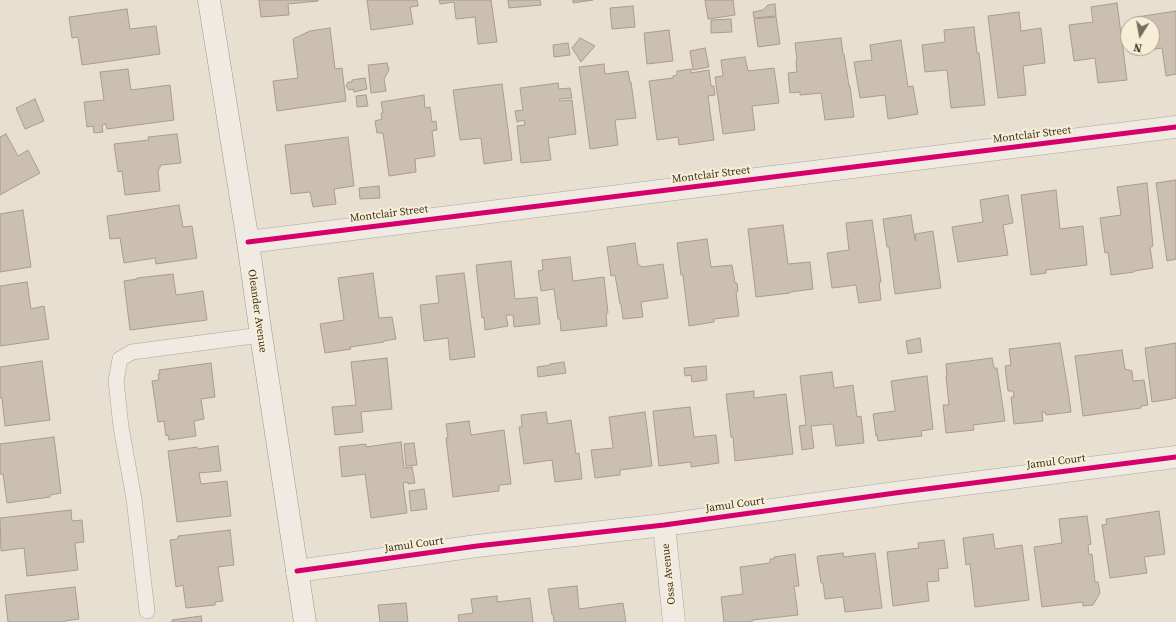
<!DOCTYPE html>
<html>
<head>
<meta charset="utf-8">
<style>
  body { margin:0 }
  #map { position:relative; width:1176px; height:622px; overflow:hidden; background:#e7e0d1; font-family:"Source Serif 4",serif }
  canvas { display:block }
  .north { position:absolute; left:1120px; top:16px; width:40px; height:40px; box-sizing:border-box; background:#f7eed8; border:1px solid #ada18e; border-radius:50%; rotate:191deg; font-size:11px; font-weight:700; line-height:16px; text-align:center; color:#3d2e20 }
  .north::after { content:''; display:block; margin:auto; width:14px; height:18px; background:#786c5e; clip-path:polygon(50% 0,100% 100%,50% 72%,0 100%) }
</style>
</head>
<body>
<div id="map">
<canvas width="1176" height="622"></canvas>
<div class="north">N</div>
</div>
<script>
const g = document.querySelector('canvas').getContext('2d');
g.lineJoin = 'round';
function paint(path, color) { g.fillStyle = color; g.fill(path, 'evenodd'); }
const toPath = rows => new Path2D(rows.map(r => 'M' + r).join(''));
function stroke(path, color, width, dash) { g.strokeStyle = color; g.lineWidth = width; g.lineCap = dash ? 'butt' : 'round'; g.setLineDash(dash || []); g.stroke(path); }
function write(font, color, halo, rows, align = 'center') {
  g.font = font + ' "Source Serif 4",serif'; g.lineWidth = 4; g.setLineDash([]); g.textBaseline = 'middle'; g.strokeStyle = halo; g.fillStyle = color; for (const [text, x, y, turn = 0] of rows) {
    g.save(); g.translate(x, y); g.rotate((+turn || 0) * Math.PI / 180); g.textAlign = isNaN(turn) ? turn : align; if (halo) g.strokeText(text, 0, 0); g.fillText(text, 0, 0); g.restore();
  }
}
const building = toPath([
  [259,0,318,0,318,1,288,4,289,15,261,17,259,0],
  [367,0,417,0,418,6,410,7,413,24,371,30,367,0],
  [439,0,491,0,497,42,478,44,475,17,456,19,454,2,440,4,439,0],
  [508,0,540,0,541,5,509,8,508,0],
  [573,0,593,0,573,3,573,0],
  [705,0,733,0,735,15,708,19,705,0],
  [1117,3,1127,80,1098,83,1095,58,1074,61,1069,25,1093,22,1091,7,1117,3],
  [775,4,776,16,754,18,753,12,763,10,768,5,775,4],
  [633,6,635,27,612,29,610,8,633,6],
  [127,9,130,29,156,26,160,54,82,65,78,37,72,38,69,17,127,9],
  [1176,11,1176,74,1166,76,1162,48,1142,51,1141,48,1152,48,1152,24,1138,24,1137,17,1176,11],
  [1019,12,1021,31,1041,28,1045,63,1023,66,1026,95,998,98,988,16,1019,12],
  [776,17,780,44,758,47,754,19,776,17],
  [731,19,732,32,711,33,711,20,731,19],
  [974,27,977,53,979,53,985,105,951,108,947,70,925,72,922,45,945,42,944,30,974,27],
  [330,28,335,69,342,68,346,101,277,111,273,81,298,78,293,39,310,31,330,28],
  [669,30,673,61,647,64,644,33,669,30],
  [580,38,595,46,581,62,572,48,580,38],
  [841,38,843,54,844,54,849,86,850,86,854,117,825,120,821,93,800,95,800,92,790,93,788,73,797,72,796,61,797,60,795,43,841,38],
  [901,40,908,87,913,86,918,114,888,119,885,95,860,98,854,62,872,60,870,45,901,40],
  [568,43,570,55,554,57,553,45,568,43],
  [705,48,709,67,693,70,690,51,705,48],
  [745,57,748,71,774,68,779,103,752,106,755,130,723,134,715,77,723,76,721,60,745,57],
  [387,63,389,70,384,79,386,91,371,93,368,65,387,63],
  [604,64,605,74,628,71,630,82,631,82,636,118,615,120,618,145,590,149,579,67,604,64],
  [128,69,131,90,170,85,174,120,107,129,106,124,102,125,103,132,94,133,93,126,87,127,84,102,104,100,100,72,128,69],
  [691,69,691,73,709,70,711,86,714,86,715,95,708,96,714,140,679,145,678,137,657,140,649,81,673,78,673,76,677,75,677,71,691,69],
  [365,78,367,89,354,92,353,89,349,90,346,86,348,82,352,82,352,80,365,78],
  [558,83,559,89,570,88,572,98,559,99,560,101,572,100,576,134,548,138,551,160,521,163,517,126,525,125,524,120,517,122,515,111,523,110,520,88,558,83],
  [502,84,512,160,484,164,481,138,460,140,453,90,502,84],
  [366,95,368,106,357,107,356,96,366,95],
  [424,95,425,108,430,107,432,122,436,121,437,130,432,131,435,156,415,159,416,172,389,176,383,133,377,133,375,121,382,119,381,113,383,113,381,102,424,95],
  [35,99,44,121,25,129,16,108,35,99],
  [6,134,18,156,28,150,40,173,0,195,0,137,6,134],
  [177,134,181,163,161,165,158,171,160,191,125,195,122,171,118,172,114,144,149,140,148,137,177,134],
  [348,137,354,186,334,189,336,204,313,207,310,192,291,194,285,145,348,137],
  [1176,180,1176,259,1167,261,1156,183,1176,180],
  [1147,183,1153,246,1150,247,1153,268,1134,271,1134,272,1111,275,1108,252,1105,253,1100,218,1121,215,1117,187,1147,183],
  [379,186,380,198,360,199,359,188,379,186],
  [1056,190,1060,229,1083,226,1087,265,1046,270,1046,273,1031,275,1021,195,1056,190],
  [1008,195,1013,223,1003,225,1008,255,958,262,952,227,983,222,980,200,1008,195],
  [179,205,183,227,192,226,197,258,156,264,155,258,124,263,120,238,110,239,107,216,179,205],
  [23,210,31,267,0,272,0,214,23,210],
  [911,215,915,241,916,241,915,234,933,231,941,288,895,294,889,247,887,247,883,219,911,215],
  [872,220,881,282,879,282,881,300,859,303,856,285,832,288,827,253,849,250,846,223,872,220],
  [783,225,788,264,810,262,813,289,790,292,790,293,756,297,748,229,783,225],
  [707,239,711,267,732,265,735,283,737,283,738,291,736,292,739,316,714,319,714,322,689,326,683,275,681,275,677,243,707,239],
  [635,243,638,264,642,267,663,264,668,298,641,302,643,317,623,319,621,304,620,304,615,275,611,276,607,247,635,243],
  [570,257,573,281,604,277,608,313,606,314,607,326,561,331,560,319,558,319,554,289,541,291,538,271,543,270,542,260,570,257],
  [511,261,515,299,537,297,540,324,514,327,513,315,506,315,508,326,485,330,484,317,482,318,476,265,511,261],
  [373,273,379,318,392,317,396,339,384,341,384,342,350,347,351,349,325,353,320,324,344,320,338,278,373,273],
  [464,273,475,357,450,360,448,338,424,341,420,305,439,303,436,276,464,273],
  [173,274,176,295,203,291,207,320,130,330,124,281,137,279,137,278,173,274],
  [27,282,31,309,44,306,49,339,0,346,0,286,27,282],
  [920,338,922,352,908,354,906,341,920,338],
  [1060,343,1068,390,1071,412,1046,415,1045,412,1042,412,1043,421,1014,424,1011,397,1014,397,1013,391,1008,391,1005,366,1011,365,1009,349,1060,343],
  [1176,343,1176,398,1172,398,1172,399,1152,402,1145,348,1176,343],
  [1122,350,1125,369,1132,371,1133,381,1144,380,1148,405,1141,406,1141,408,1083,416,1075,356,1122,350],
  [387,358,392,409,361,412,363,432,335,435,332,407,356,405,351,362,387,358],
  [992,358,994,368,997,368,1005,421,973,425,974,430,946,433,943,405,949,405,946,376,947,376,946,364,992,358],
  [42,361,50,420,5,426,2,398,0,398,0,367,42,361],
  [564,362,566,373,538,377,537,367,550,365,550,364,564,362],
  [211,363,215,397,201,399,204,419,194,421,196,436,169,440,168,435,166,436,164,421,158,422,152,381,159,380,158,374,160,374,159,370,211,363],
  [706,366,707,380,692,382,691,375,685,376,684,368,706,366],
  [832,372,834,388,853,385,857,417,861,416,864,443,836,446,833,424,811,426,814,448,802,450,799,426,806,425,800,376,832,372],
  [927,376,933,429,921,431,922,436,878,441,877,435,876,436,873,414,895,411,891,381,927,376],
  [754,391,754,398,786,394,793,454,735,461,733,437,731,437,726,394,754,391],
  [690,407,694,437,716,435,719,463,691,467,691,462,659,466,653,411,690,407],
  [546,412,548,424,571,420,576,454,579,453,582,479,555,482,552,460,524,464,519,427,522,427,521,415,546,412],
  [645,412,652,466,620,470,620,475,595,478,591,450,613,448,609,417,645,412],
  [469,421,471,435,504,430,511,484,499,485,499,491,453,497,446,438,448,438,446,424,469,421],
  [54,437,61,493,50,495,50,497,7,503,3,474,0,474,0,444,54,437],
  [401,442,404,468,412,467,415,483,408,484,408,482,403,483,407,513,371,518,365,474,342,477,339,447,366,444,366,447,401,442],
  [414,443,417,465,406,466,404,444,414,443],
  [218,446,221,471,199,473,201,484,227,481,231,516,177,522,168,451,197,447,198,449,218,446],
  [424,489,427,509,411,511,409,491,424,489],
  [71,510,72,521,82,520,84,542,75,543,78,570,27,576,24,548,1,551,0,518,71,510],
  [1159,511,1165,554,1144,557,1147,573,1110,578,1102,525,1107,524,1106,519,1159,511],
  [1087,516,1091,544,1088,545,1089,555,1092,554,1095,582,1098,582,1100,593,1093,605,1083,606,1083,602,1042,607,1034,547,1062,543,1059,519,1087,516],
  [230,530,234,565,218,567,223,601,215,602,215,605,186,608,183,585,176,587,170,540,178,539,178,536,230,530],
  [993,534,995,549,1022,545,1029,600,975,607,970,564,966,565,963,538,993,534],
  [944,540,948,568,938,569,939,581,927,582,929,601,893,606,887,552,919,548,918,543,944,540],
  [843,553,844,557,875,553,882,608,845,612,843,597,825,599,823,583,821,583,817,557,818,556,843,553],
  [795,554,799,586,794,586,798,615,752,620,752,622,724,622,721,597,743,594,740,567,770,563,770,559,774,559,774,557,795,554],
  [577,586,579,609,623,603,626,622,554,622,553,614,552,615,548,589,577,586],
  [75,587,79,619,65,621,65,622,8,622,5,595,75,587],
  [497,596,497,602,530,598,533,622,459,622,458,615,473,613,471,599,497,596],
  [406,603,408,622,380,622,378,605,406,603],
  [201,616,202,622,172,622,172,620,201,616]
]);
paint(building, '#cbbfb2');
stroke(building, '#a89c90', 1);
const lane = toPath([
  [147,611,134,499,121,427,116,381,120,359,132,352,261,335]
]);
const street = toPath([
  [248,242,1176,127],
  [664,525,674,622],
  [297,571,477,546,664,525,895,493,1176,457]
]);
const secondary = toPath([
  [209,0,248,242,261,335,305,622]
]);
stroke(lane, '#ada599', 16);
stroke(street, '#ada599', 23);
stroke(secondary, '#9c958a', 23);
stroke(lane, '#efebe3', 15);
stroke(street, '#efebe3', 22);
stroke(secondary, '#efebe3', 22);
stroke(toPath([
  [248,242,1176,127],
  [297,571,477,546,664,525,895,493,1176,457]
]), '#d6006c', 5);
write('11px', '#3d2e20', '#f7eed8', [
  ["Montclair Street",1032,135,-7],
  ["Montclair Street",711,175,-7],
  ["Montclair Street",389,214,-7],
  ["Oleander Avenue",257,311,82],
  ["Jamul Court",1056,462,-7],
  ["Jamul Court",735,505,-8],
  ["Jamul Court",414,545,-8],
  ["Ossa Avenue",669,574,-96]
]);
</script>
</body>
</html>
